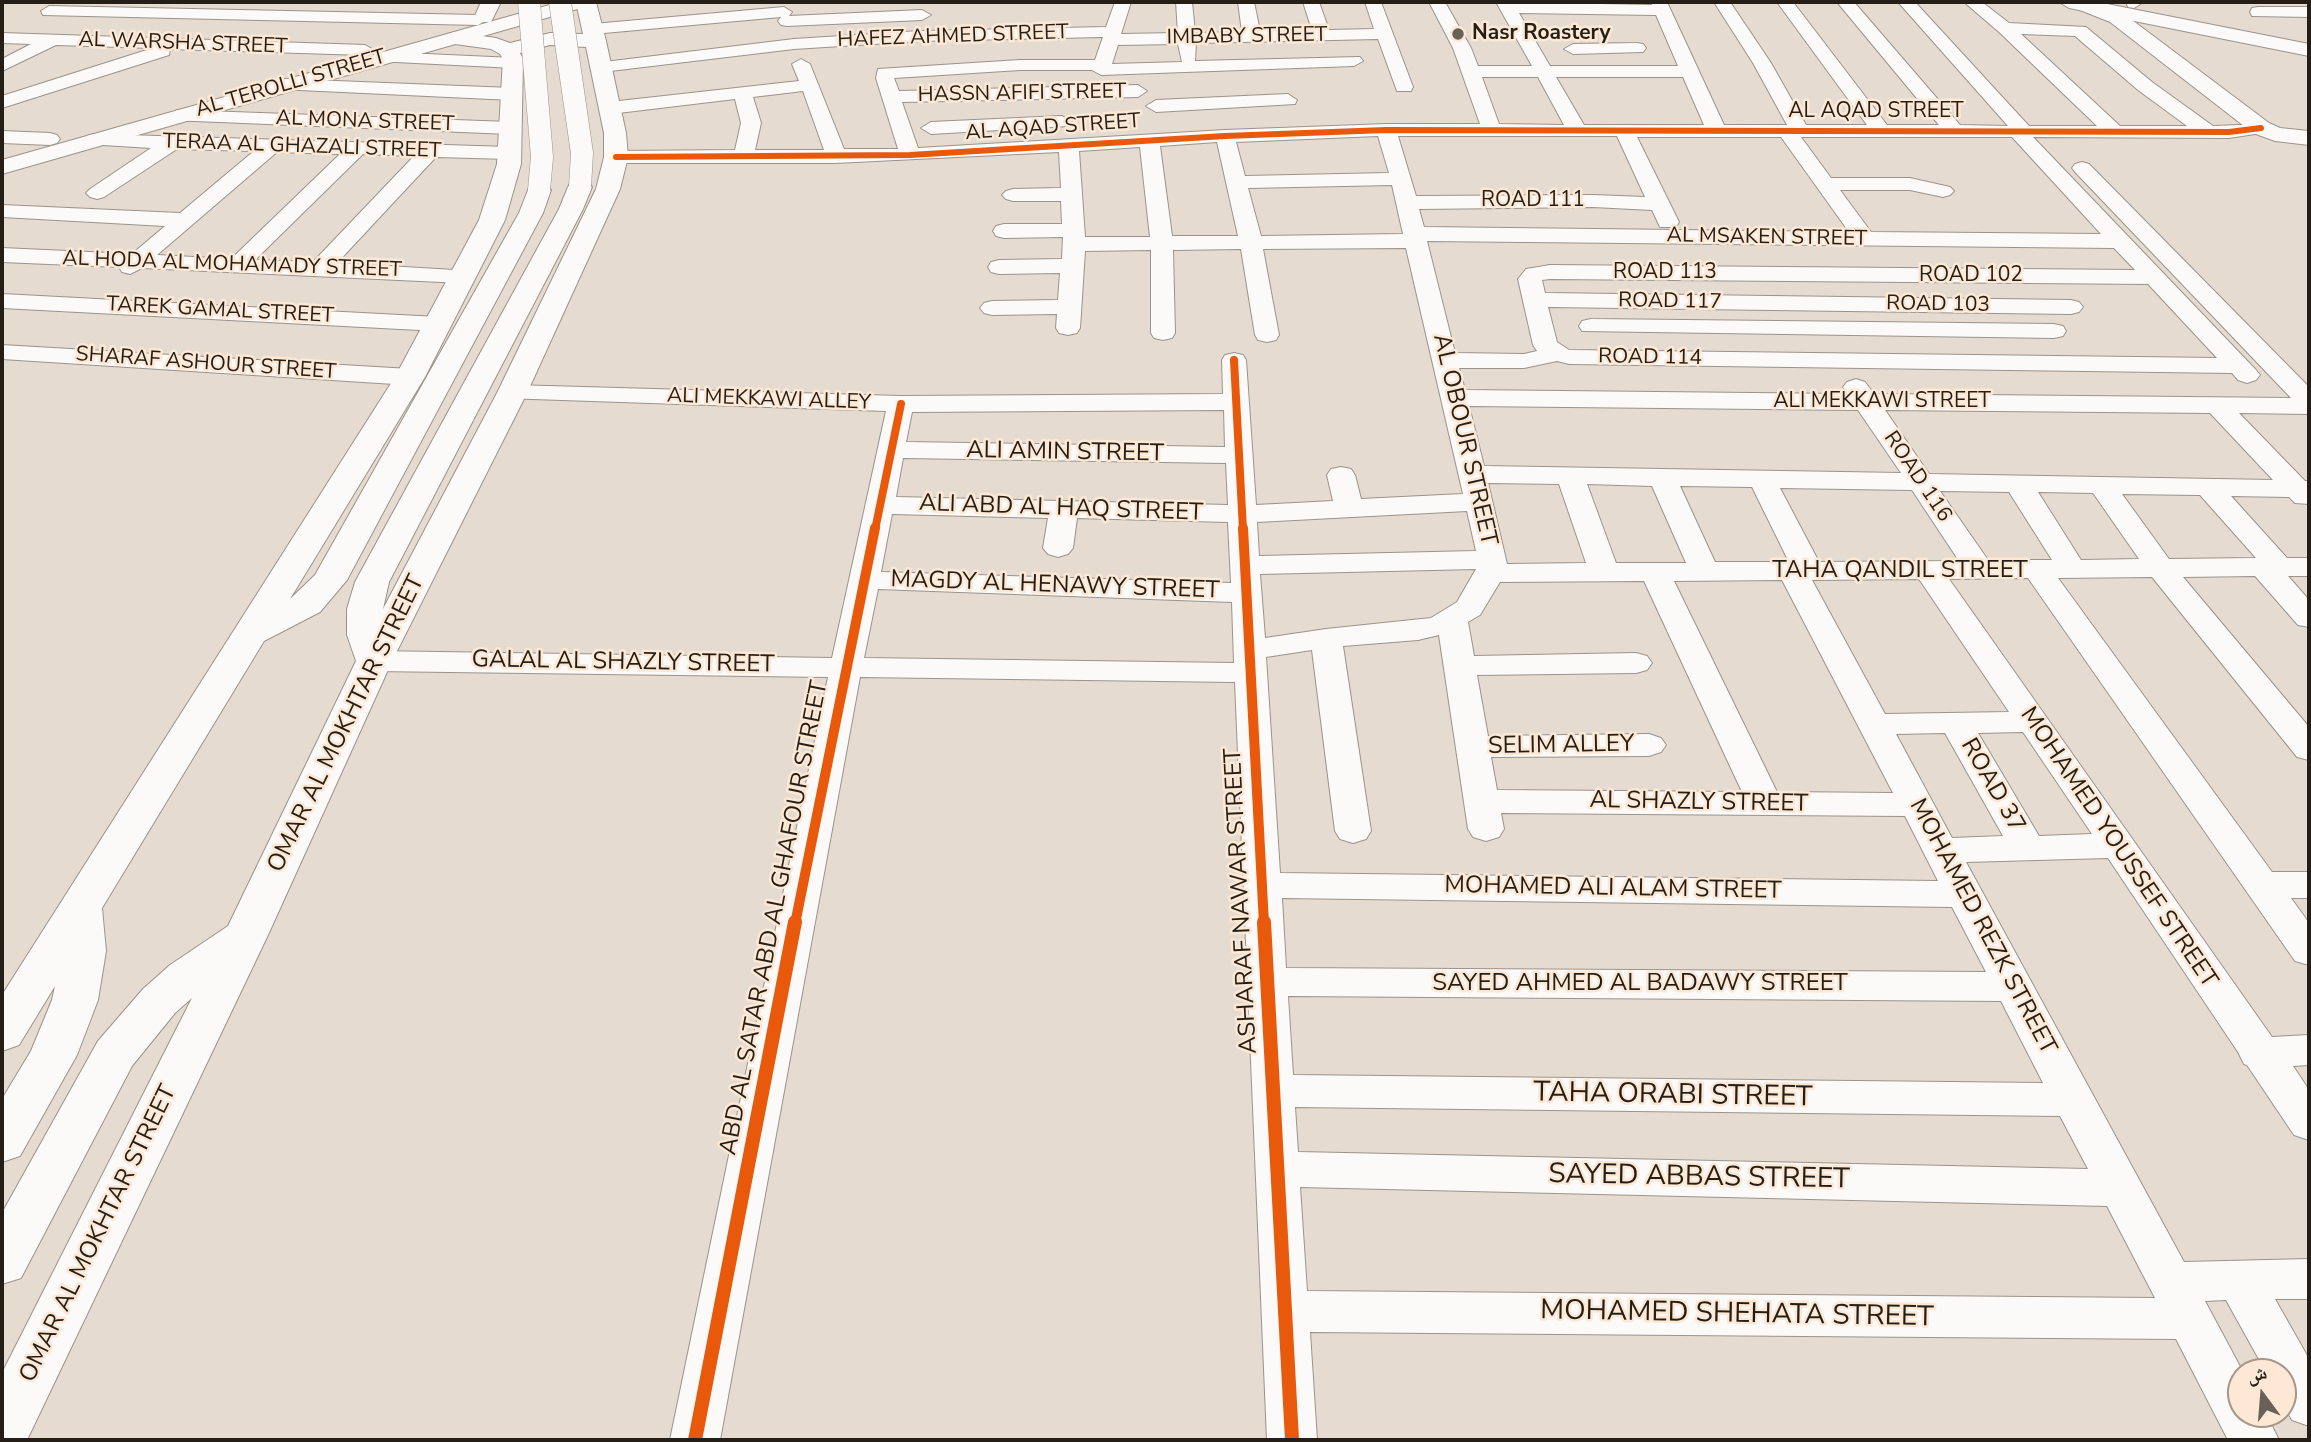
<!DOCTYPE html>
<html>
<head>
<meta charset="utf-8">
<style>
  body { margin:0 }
  #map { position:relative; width:2311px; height:1442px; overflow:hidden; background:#e6dbd0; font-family:"Nunito Sans","Noto Naskh Arabic",sans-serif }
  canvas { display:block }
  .frame { position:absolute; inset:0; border:4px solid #251e16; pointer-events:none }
  .north { position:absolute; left:2227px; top:1358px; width:70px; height:70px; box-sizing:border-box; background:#fce8d4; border:2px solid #a69788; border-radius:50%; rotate:344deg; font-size:19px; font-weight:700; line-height:28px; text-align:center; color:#251e16 }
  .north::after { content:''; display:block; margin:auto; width:24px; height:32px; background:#696057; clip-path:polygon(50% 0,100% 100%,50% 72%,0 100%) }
</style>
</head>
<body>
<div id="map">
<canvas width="2311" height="1442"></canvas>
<div class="frame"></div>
<div class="north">ش</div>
</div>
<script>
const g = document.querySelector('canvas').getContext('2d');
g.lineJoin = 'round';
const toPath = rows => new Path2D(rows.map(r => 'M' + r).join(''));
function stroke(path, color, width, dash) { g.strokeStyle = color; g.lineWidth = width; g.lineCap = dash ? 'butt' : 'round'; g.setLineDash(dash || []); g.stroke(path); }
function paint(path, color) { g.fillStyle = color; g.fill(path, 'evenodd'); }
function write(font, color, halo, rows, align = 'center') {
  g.font = font + ' "Nunito Sans",sans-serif'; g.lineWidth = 5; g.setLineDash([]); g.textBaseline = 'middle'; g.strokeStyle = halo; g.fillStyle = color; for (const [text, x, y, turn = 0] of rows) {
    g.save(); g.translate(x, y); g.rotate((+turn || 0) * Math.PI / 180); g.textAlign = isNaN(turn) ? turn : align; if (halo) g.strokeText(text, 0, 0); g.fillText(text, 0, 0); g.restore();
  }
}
const minor = toPath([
  [1115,2,1131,2,1121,34,1178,33,1176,2,1192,2,1195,33,1242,32,1238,2,1254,2,1260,31,1312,30,1303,2,1319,2,1329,30,1374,29,1365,2,1381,2,1413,87,1411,91,1397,91,1378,39,1196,43,1195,61,1360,57,1363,61,1354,66,1101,75,1092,70,1020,70,894,78,899,91,1138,85,1147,91,1138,97,902,102,918,148,1225,130,1386,124,1480,124,1453,48,1429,2,1445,2,1471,48,1478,66,1532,66,1496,2,1652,5,1651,2,1667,2,1724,125,1787,125,1753,63,1714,2,1730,2,1771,63,1806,125,1867,125,1777,2,1793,2,1887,125,1939,125,1837,2,1854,2,1960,125,2008,126,1898,2,1915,2,2029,126,2097,126,1999,32,1964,2,1982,2,2009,23,2086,27,2152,82,2213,126,2268,124,2271,128,2268,132,2229,138,2033,137,2256,370,2260,375,2256,380,2247,383,2238,380,2232,373,1569,364,1557,361,1524,368,1459,368,1465,390,1848,394,1843,387,1847,382,1856,379,1865,382,1874,394,2291,398,2075,172,2072,168,2075,164,2082,162,2089,164,2309,387,2309,414,2239,413,2305,481,2309,481,2309,504,2295,503,2289,497,2231,496,2287,558,2309,558,2309,576,2288,576,2309,600,2309,627,2298,625,2255,576,2183,577,2309,727,2309,760,2297,757,2152,577,2058,578,2272,872,2309,872,2309,898,2291,898,2309,923,2309,965,2295,961,2028,578,1949,579,2272,1037,2309,1035,2309,1065,2293,1066,2309,1090,2309,1140,2294,1135,2247,1065,2244,1064,2238,1052,2108,858,1966,862,2184,1262,2309,1259,2309,1299,2275,1299,2309,1359,2309,1426,2292,1420,2283,1404,2283,1372,2266,1372,2226,1300,2205,1301,2243,1372,2241,1372,2241,1414,2266,1414,2279,1440,2228,1440,2176,1339,1310,1332,1317,1440,1267,1440,1235,682,860,677,720,1440,670,1440,828,677,374,671,363,668,358,661,363,654,374,651,832,658,886,411,503,398,499,393,503,388,512,385,901,396,1223,394,1222,360,1225,355,1234,353,1243,355,1246,360,1256,505,1333,501,1327,475,1331,469,1341,467,1351,469,1355,475,1361,499,1463,494,1406,248,1263,249,1279,335,1276,340,1267,342,1258,340,1255,335,1241,249,1173,250,1175,333,1172,338,1163,340,1154,338,1151,333,1151,250,1085,251,1080,328,1077,333,1068,335,1059,333,1056,328,1057,314,992,315,984,313,980,308,984,303,992,301,1058,300,1060,273,999,274,991,272,988,267,991,262,999,260,1062,259,1063,237,1004,238,996,236,993,231,996,226,1004,224,1062,224,1061,201,1013,201,1006,199,1002,195,1006,191,1013,189,1061,188,1059,152,835,163,616,163,609,161,606,157,609,153,616,151,735,150,741,123,735,99,610,114,600,108,610,102,799,81,792,64,801,59,810,64,844,149,898,149,876,78,878,69,1020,60,1095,60,1103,37,920,41,794,49,602,72,593,67,596,63,794,39,920,31,1106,27,1115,2],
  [1519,13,1656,15,1678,66,1550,66,1519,13],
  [2021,34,2075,36,2138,90,2187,126,2120,126,2021,34],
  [1178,44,1182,62,1112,64,1118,45,1178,44],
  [1482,77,1538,77,1564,125,1499,124,1482,77],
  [1556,77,1683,77,1704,125,1584,125,1556,77],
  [803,91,824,150,755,150,761,123,753,97,803,91],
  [1378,136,1389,173,1245,176,1236,142,1378,136],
  [1398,136,1617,136,1645,197,1593,195,1416,196,1398,136],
  [1637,137,1781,137,1849,232,1424,227,1419,209,1593,207,1652,210,1660,227,1676,227,1679,222,1637,137],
  [1801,137,2012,137,2101,234,1871,232,1840,190,1910,190,1943,197,1950,195,1954,191,1950,187,1910,178,1831,178,1801,137],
  [1217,142,1238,236,1172,236,1160,146,1217,142],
  [1140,147,1150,237,1085,237,1079,151,1140,147],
  [1392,185,1403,234,1261,236,1248,188,1392,185],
  [1427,241,2114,248,2135,270,1550,265,1526,269,1518,279,1533,345,1537,351,1524,354,1455,353,1427,241],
  [1550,279,2148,284,2217,358,1569,350,1557,342,1548,307,2071,314,2079,312,2083,307,2079,302,2071,300,1545,293,1542,280,1550,279],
  [1469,406,1858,410,1901,473,1484,466,1469,406],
  [1224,410,1225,447,906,442,912,412,1224,410],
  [1885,410,2210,413,2273,480,1929,474,1885,410],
  [903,458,1226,463,1228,505,896,497,903,458],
  [1488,483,1559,484,1586,563,1507,564,1488,483],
  [1587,484,1652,486,1686,563,1616,563,1587,484],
  [1680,486,1752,487,1789,562,1715,562,1680,486],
  [1780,488,1912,490,1959,561,1819,562,1780,488],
  [1940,491,2009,492,2052,560,1988,560,1940,491],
  [2038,492,2093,493,2139,559,2081,560,2038,492],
  [2122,494,2200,495,2256,558,2169,559,2122,494],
  [1467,511,1476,551,1259,556,1257,522,1467,511],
  [892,514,1048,518,1043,548,1048,554,1058,557,1068,554,1073,548,1077,518,1228,522,1231,583,881,572,892,514],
  [1476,569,1457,602,1431,618,1326,629,1265,638,1260,574,1476,569],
  [1919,579,2009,712,1885,714,1812,580,1919,579],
  [1782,580,1893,793,1777,792,1674,581,1782,580],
  [1644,581,1742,792,1497,790,1491,757,1649,756,1661,752,1666,745,1661,738,1649,734,1488,736,1477,675,1636,673,1647,670,1652,663,1647,656,1636,653,1474,656,1468,622,1480,615,1500,582,1644,581],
  [878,589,1232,602,1234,663,864,658,878,589],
  [1439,635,1468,829,1473,837,1486,841,1499,837,1504,829,1501,813,1905,816,1938,881,1280,873,1266,657,1312,650,1335,831,1340,839,1353,843,1366,839,1371,831,1343,646,1418,640,1439,635],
  [2023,732,2092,834,2039,836,1978,733,2023,732],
  [1945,733,2003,836,1952,838,1896,734,1945,733],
  [1282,898,1952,907,1986,972,1286,968,1282,898],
  [1288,996,2001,1001,2043,1083,1293,1075,1288,996],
  [1295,1107,2060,1116,2088,1169,1298,1152,1295,1107],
  [1300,1187,2107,1206,2155,1298,1307,1291,1300,1187],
  [2126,2,2142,2,2142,3,2134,8,2128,7,2126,2],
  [49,6,478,15,487,20,478,25,43,15,41,11,49,6],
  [784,7,792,12,789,16,922,10,931,15,922,20,787,26,781,25,778,21,781,17,593,34,584,29,593,24,784,7],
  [2258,7,2309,7,2309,17,2252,16,2250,12,2252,8,2258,7],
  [2,33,365,45,374,50,365,55,170,49,169,55,2,108,2,96,153,48,56,45,2,71,2,59,31,44,2,43,2,33],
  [1637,43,1643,44,1646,48,1643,52,1573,54,1564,49,1573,44,1637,43],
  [382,52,514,58,523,63,514,68,376,61,373,57,376,53,382,52],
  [285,79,512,88,521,94,512,100,278,89,276,85,278,81,285,79],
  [1288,94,1297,100,1295,104,1156,112,1146,106,1156,100,1288,94],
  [177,110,510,122,520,128,510,134,170,120,167,116,177,110],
  [1062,116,1072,122,1069,126,931,134,921,128,931,122,1062,116],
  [2,131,50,133,57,135,60,139,57,143,50,145,2,143,2,131],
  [94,134,509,147,516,149,519,153,516,157,509,159,436,157,337,263,471,271,475,276,471,281,463,283,142,268,130,274,122,272,119,267,2,262,2,248,132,254,165,226,2,217,2,205,180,213,254,151,177,149,104,197,97,199,90,197,86,193,90,189,151,148,87,144,84,140,87,136,94,134],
  [277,152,340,154,231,259,157,255,277,152],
  [363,154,414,156,313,262,255,260,363,154],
  [2,294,438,317,447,319,450,324,447,329,438,331,2,308,2,294],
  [1591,319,2054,324,2063,326,2066,331,2063,336,2054,338,1582,331,1579,326,1582,321,1591,319],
  [2,345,410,369,419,372,423,377,419,382,410,385,2,359,2,345]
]);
const tertiary = toPath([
  [560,2,591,2,588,6,2,174,2,160,560,2],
  [2074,2,2094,2,2124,14,2269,123,2280,128,2309,131,2309,145,2275,141,2253,133,2110,22,2075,8,2074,2]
]);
const secondary = toPath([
  [481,2,501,2,491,22,477,22,474,18,481,2],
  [576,2,596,2,606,41,626,133,628,157,620,189,527,393,392,661,268,935,27,1440,2,1440,2,1373,192,998,175,1013,132,1066,21,1278,2,1284,2,1213,98,1041,143,989,170,965,228,926,356,661,347,635,347,609,355,582,559,209,568,187,571,182,580,180,589,182,592,187,583,209,389,582,383,609,497,393,596,189,604,157,604,133,586,47,550,45,520,53,523,59,521,164,505,220,425,377,290,599,315,575,519,213,530,185,539,183,548,185,551,190,543,213,347,580,320,612,264,641,102,908,106,951,98,1000,77,1055,20,1156,2,1162,2,1099,31,1051,52,1000,55,986,19,1045,2,1051,2,995,395,377,479,220,497,164,503,59,500,54,491,49,455,44,448,42,445,38,448,34,455,32,496,38,510,43,550,33,583,34,576,2],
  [2059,2,2097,2,2309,44,2309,56,2069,8,2059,2]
]);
stroke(minor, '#9b938b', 2);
stroke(tertiary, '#9b938b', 2);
stroke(secondary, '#9b938b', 2);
paint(minor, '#fbfaf8');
paint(tertiary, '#fbfaf8');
paint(secondary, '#fbfaf8');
const secondaryBridge = toPath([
  [529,2,542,157,539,190],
  [560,2,582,153,580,187]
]);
stroke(secondaryBridge, '#9b938b', 23, []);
stroke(secondaryBridge, '#fbfaf8', 22);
stroke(toPath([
  [616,157,910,155,1225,136,1386,130,2229,132,2261,128]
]), '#e8590c', 6);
stroke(toPath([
  [1234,360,1243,530],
  [875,530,901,404]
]), '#e8590c', 8);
stroke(toPath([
  [1243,528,1264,924],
  [795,924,875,528]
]), '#e8590c', 10);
stroke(toPath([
  [1264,922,1292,1440],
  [695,1440,795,922]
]), '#e8590c', 14);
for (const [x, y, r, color] of [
  [1458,34,7,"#696057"]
]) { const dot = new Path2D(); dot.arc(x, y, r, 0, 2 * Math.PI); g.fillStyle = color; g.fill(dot); stroke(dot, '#fce8d4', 2.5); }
write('bold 21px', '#251e16', '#fce8d4', [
  ["Nasr Roastery",1472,34]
], 'left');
write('21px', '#251e16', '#fce8d4', [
  ["HAFEZ AHMED STREET",953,37,-2],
  ["IMBABY STREET",1247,37,-1],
  ["AL WARSHA STREET",183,44,2],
  ["AL TEROLLI STREET",291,84,-16],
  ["HASSN AFIFI STREET",1022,94,-1],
  ["AL AQAD STREET",1876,112],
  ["AL MONA STREET",365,122,2],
  ["AL AQAD STREET",1053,128,-4],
  ["TERAA AL GHAZALI STREET",302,147,2],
  ["ROAD 111",1533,201],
  ["AL MSAKEN STREET",1767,238,1],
  ["AL HODA AL MOHAMADY STREET",232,265,2],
  ["ROAD 113",1665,273],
  ["ROAD 102",1971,276],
  ["ROAD 117",1670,302,1],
  ["ROAD 103",1938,305,1],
  ["TAREK GAMAL STREET",220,311,3],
  ["ROAD 114",1650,358,1],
  ["SHARAF ASHOUR STREET",206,364,4],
  ["ALI MEKKAWI ALLEY",769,400,2],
  ["ALI MEKKAWI STREET",1882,402],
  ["ROAD 116",1917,477,56]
]);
write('24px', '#251e16', '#fce8d4', [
  ["AL OBOUR STREET",1464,440,77],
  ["ALI AMIN STREET",1065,453,1],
  ["ALI ABD AL HAQ STREET",1061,509,2],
  ["TAHA QANDIL STREET",1900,571],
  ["MAGDY AL HENAWY STREET",1055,586,2],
  ["GALAL AL SHAZLY STREET",623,663,1],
  ["OMAR AL MOKHTAR STREET",347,724,-64],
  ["SELIM ALLEY",1561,746,-1],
  ["ROAD 37",1992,786,60],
  ["AL SHAZLY STREET",1699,803,1],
  ["MOHAMED YOUSSEF STREET",2118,848,56],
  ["MOHAMED ALI ALAM STREET",1613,889,1],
  ["ASHARAF NAWAR STREET",1242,901,-93],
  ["ABD AL SATAR ABD AL GHAFOUR STREET",775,918,-79],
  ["MOHAMED REZK STREET",1982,927,62],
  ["SAYED AHMED AL BADAWY STREET",1640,984],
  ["OMAR AL MOKHTAR STREET",99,1234,-64]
]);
write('28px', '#251e16', '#fce8d4', [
  ["TAHA ORABI STREET",1673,1096,1],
  ["SAYED ABBAS STREET",1699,1178,1],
  ["MOHAMED SHEHATA STREET",1737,1315,1]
]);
</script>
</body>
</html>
